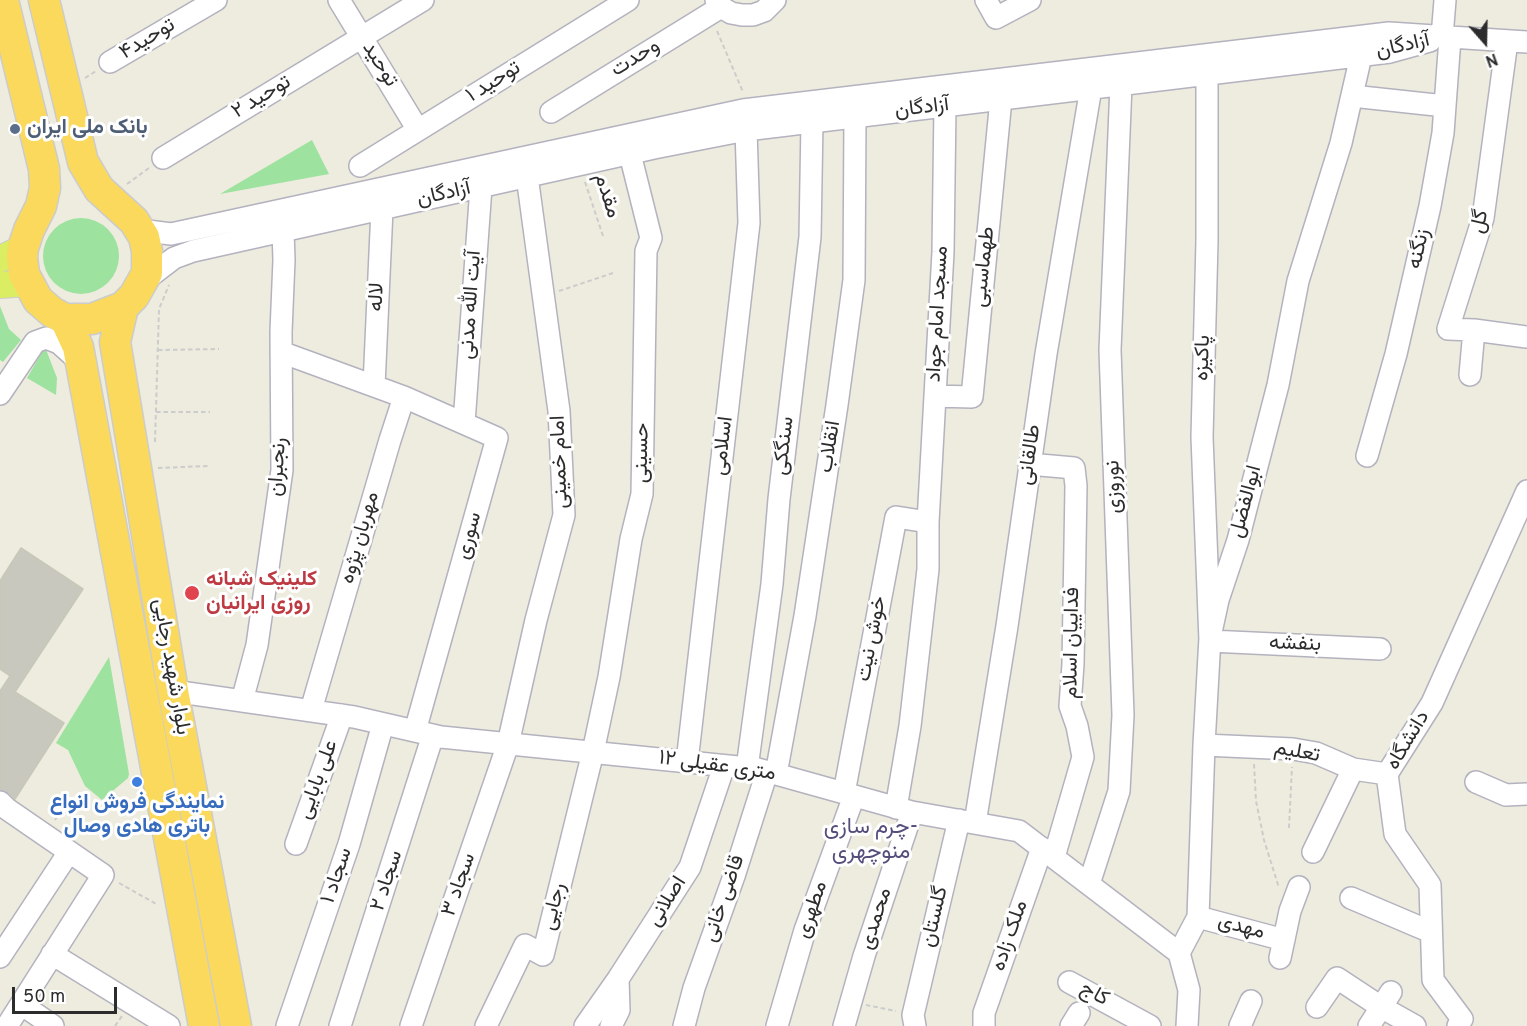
<!DOCTYPE html>
<html>
<head>
<meta charset="utf-8">
<style>
  body { margin:0 }
  #map { position:relative; width:1527px; height:1026px; overflow:hidden; background:#edecde; font-family:Overpass,sans-serif }
  canvas { display:block }
  .north { position:absolute; left:1455px; top:12px; width:60px; height:60px; -webkit-text-stroke:4px #fff; paint-order:stroke; rotate:160deg; font-size:16px; font-weight:700; line-height:24px; text-align:center; color:#2c2c2c }
  .north::after { content:''; display:block; margin:auto; width:21px; height:27px; background:#2c2c2c; clip-path:polygon(50% 0,100% 100%,50% 72%,0 100%) }
  .scale { position:absolute; left:12px; top:987px; width:105px; height:27px; box-sizing:border-box; border:3px solid #2c2c2c; border-top:0; padding-left:8px; font-size:18px; line-height:21px; white-space:nowrap; color:#2c2c2c; -webkit-text-stroke:4px #fff; paint-order:stroke }
</style>
</head>
<body>
<div id="map">
<canvas width="1527" height="1026"></canvas>
<div class="north">N</div>
<div class="scale">50 m</div>
</div>
<script>
const g = document.querySelector('canvas').getContext('2d');
g.lineJoin = 'round';
function paint(path, color) { g.fillStyle = color; g.fill(path, 'evenodd'); }
const toPath = rows => new Path2D(rows.map(r => 'M' + r).join(''));
function stroke(path, color, width, dash) { g.strokeStyle = color; g.lineWidth = width; g.lineCap = dash ? 'butt' : 'round'; g.setLineDash(dash || []); g.stroke(path); }
function write(font, color, halo, rows, align = 'center') {
  g.font = font + ' Overpass,Vazirmatn,sans-serif'; g.lineWidth = 6; g.setLineDash([]); g.textBaseline = 'middle'; g.strokeStyle = halo; g.fillStyle = color; for (const [text, x, y, turn = 0] of rows) {
    g.save(); g.translate(x, y); g.rotate((+turn || 0) * Math.PI / 180); g.textAlign = isNaN(turn) ? turn : align; if (halo) g.strokeText(text, 0, 0); g.fillText(text, 0, 0); g.restore();
  }
}
paint(toPath([
  [312,140,329,174,220,194],
  '43 256a38 38 0 1 1 76 0a38 38 0 1 1-76 0Z',
  [0,306,9,329,21,340,3,362,0,360],
  [45,347,57,378,56,395,27,378],
  [109,657,129,774,128,778,102,800,85,786,68,750,56,743]
]), '#9de29e');
const building = toPath([
  [21,548,83,589,15,692,64,723,15,799,9,793,0,790,0,691,10,676,0,669,0,581,21,548]
]);
paint(building, '#c9c8be');
stroke(building, '#c8c8b8', 1.5);
const minor = toPath([
  [339,0,418,130],
  [716,0,721,7,731,13,742,15,753,15,764,11,775,0],
  [986,0,996,18,1030,0],
  [1442,37,1445,0],
  [110,62,216,0],
  [1207,75,1207,241,1202,437,1210,641,1380,649],
  [1352,96,1445,106],
  [551,112,721,7],
  [163,158,423,0],
  [360,166,628,0],
  [140,230,171,234,743,110,1389,33,1527,42],
  [144,281,174,258,193,251,654,148,746,130,1390,52,1430,41],
  [1474,330,1527,337],
  [281,352,404,397,390,440,311,710],
  [1470,375,1474,330,1448,329,1483,218,1507,41],
  [374,386,382,209],
  [0,394,35,342,46,338,59,343,79,361],
  [935,396,972,397,1001,99],
  [404,397,497,438,415,731],
  [464,423,481,187],
  [1367,456,1396,354,1430,206,1443,133,1450,38],
  [1029,464,1074,468,1076,486,1073,664,1070,706,1077,726,1083,757,1054,857],
  [173,691,354,717,441,737,758,769,912,812,1019,831,1179,953,1189,990,1187,1026],
  [242,701,257,645,282,470,281,332,284,260,283,231],
  [1204,745,1293,749,1316,753,1353,769,1387,774],
  [687,762,749,223,746,130],
  [747,768,772,584,779,499,810,237,812,122],
  [776,774,805,616,837,405,854,280,855,117],
  [1476,782,1506,795,1527,794],
  [844,793,896,517,928,522],
  [0,802,7,809,103,875,7,1026],
  [896,808,910,726,928,569,928,522,943,252,945,106],
  [975,823,1007,626,1046,354,1091,88],
  [296,844,342,715],
  [1313,852,1353,769],
  [1089,884,1119,791,1123,715,1110,350,1121,85],
  [1351,898,1431,932],
  [1198,917,1284,940],
  [1179,953,1198,917,1204,745,1210,637,1218,600,1238,540,1278,385,1298,281,1341,143,1361,56],
  [52,954,169,1026],
  [0,957,69,852],
  [1280,958,1290,911,1299,887],
  [1069,982,1150,1026],
  [21,1004,53,1026],
  [1317,1007,1337,978,1381,1007,1415,1026],
  [287,1026,349,844,383,724],
  [340,1026,433,735],
  [411,1026,508,744,536,620,564,515,559,411,527,176],
  [486,1026,525,945,543,955,593,752,609,677,631,539,642,494,646,251,651,238,630,154],
  [585,1026,618,979,690,867,724,766],
  [611,1026,619,1010,618,979],
  [684,1026,694,988,734,876,767,772],
  [777,1026,805,930,854,796],
  [844,1026,864,956,912,812],
  [915,1026,913,1015,959,820],
  [984,1026,984,1013,1042,848],
  [1071,1026,1079,1013],
  [1240,1026,1251,1001],
  [1369,1026,1391,992],
  [1458,1026,1462,1019,1433,980,1430,885,1395,834,1387,774,1432,703,1527,491]
]);
const major = toPath([
  [0,259,23,248],
  [0,285,28,283]
]);
const highway = toPath([
  [3,0,44,169,45,188,41,206,29,230,23,248,22,257,24,274,38,300,52,312,65,319,92,319,123,307,134,296,147,273,147,251,144,237,134,221,99,189,83,162,44,0],
  [123,307,115,342,173,691,236,1026],
  [65,319,78,347,204,1026]
]);
stroke(minor, '#b4b2bf', 24);
stroke(major, '#ccc', 28);
stroke(highway, '#ccc', 33);
stroke(toPath([
  [717,31,743,92],
  [85,78,96,71],
  [585,182,603,236],
  [127,184,149,168],
  [559,291,613,273],
  [158,350,219,349],
  [156,412,210,412],
  [155,442,159,309,169,285],
  [158,468,208,466],
  [1254,764,1256,801,1264,840,1279,888],
  [55,820,66,802],
  [1289,828,1292,767],
  [119,883,158,905],
  [866,1005,896,1011],
  [115,1026,122,1016]
]), '#ccc', 2, [4.5, 3]);
stroke(minor, '#fff', 21);
stroke(major, '#dbed63', 26);
stroke(highway, '#fad95d', 30);
for (const [x, y, r, color] of [
  [15,129,6,"#5c6f8a"],
  [192,593,8,"#e0444e"],
  [137,782,6,"#3f7fe0"]
]) { const dot = new Path2D(); dot.arc(x, y, r, 0, 2 * Math.PI); g.fillStyle = color; g.fill(dot); stroke(dot, '#fff', 2); }
write('21px', '#2c2c2c', '#fff', [
  ["توحید۴",148,40,-31],
  ["آزادگان",1403,47,-13],
  ["وحدت",636,59,-32],
  ["توحید",379,65,58],
  ["توحید ۱",494,83,-32],
  ["توحید ۲",262,98,-31],
  ["آزادگان",922,109,-7],
  ["آزادگان",444,195,-13],
  ["مقدم",606,196,72],
  ["گل",1481,222,-77],
  ["زنگنه",1420,249,-77],
  ["طهماسبی",985,267,-84],
  ["لاله",378,297,-87],
  ["آیت الله مدنی",472,305,-86],
  ["مسجد امام جواد",939,314,-87],
  ["پاکیزه",1204,358,-88],
  ["اسلامی",724,446,-83],
  ["سنگکی",785,446,-83],
  ["انقلاب",831,447,-81],
  ["حسینی",643,453,-89],
  ["طالقانی",1031,455,-82],
  ["امام خمینی",561,462,-92],
  ["رنجبران",279,467,-86],
  ["نوروزی",1115,487,-92],
  ["ابوالفضل",1247,502,-75],
  ["سوری",470,536,-74],
  ["مهربان پژوه",361,538,-74],
  ["خوش نیت",873,639,-79],
  ["فداییان اسلام",1073,643,-89],
  ["بنفشه",1295,645,2],
  ["بلوار شهید رجایی",170,667,80],
  ["دانشگاه",1409,741,-59],
  ["تعلیم",1297,753,10],
  ["۱۲ متری عقیلی",717,767,8],
  ["علی بابایی",319,780,-70],
  ["سجاد ۱",338,876,-71],
  ["سجاد ۲",388,881,-72],
  ["سجاد ۳",460,885,-71],
  ["قاضی خانی",725,899,-71],
  ["اصلانی",668,902,-58],
  ["رجایی",555,907,-76],
  ["مطهری",813,910,-71],
  ["گلستان",936,917,-77],
  ["محمدی",877,919,-72],
  ["مهدی",1241,928,15],
  ["ملک زاده",1011,936,-71],
  ["کاج",1094,995,29]
]);
write('bold 21px', '#4e5e75', '#fff', [
  ["بانک ملی ایران",27,129]
], 'left');
write('bold 21px', '#be3a42', '#fff', [
  ["کلینیک شبانه",206,581],
  ["روزی ایرانیان",206,605]
], 'left');
write('bold 21px', '#366cbe', '#fff', [
  ["نمایندگی فروش انواع",137,804],
  ["باتری هادی وصال",137,828]
]);
write('22px', '#554d7b', '#fff', [
  ["چرم سازی-",871,829],
  ["منوچهری",871,854]
]);
</script>
</body>
</html>
